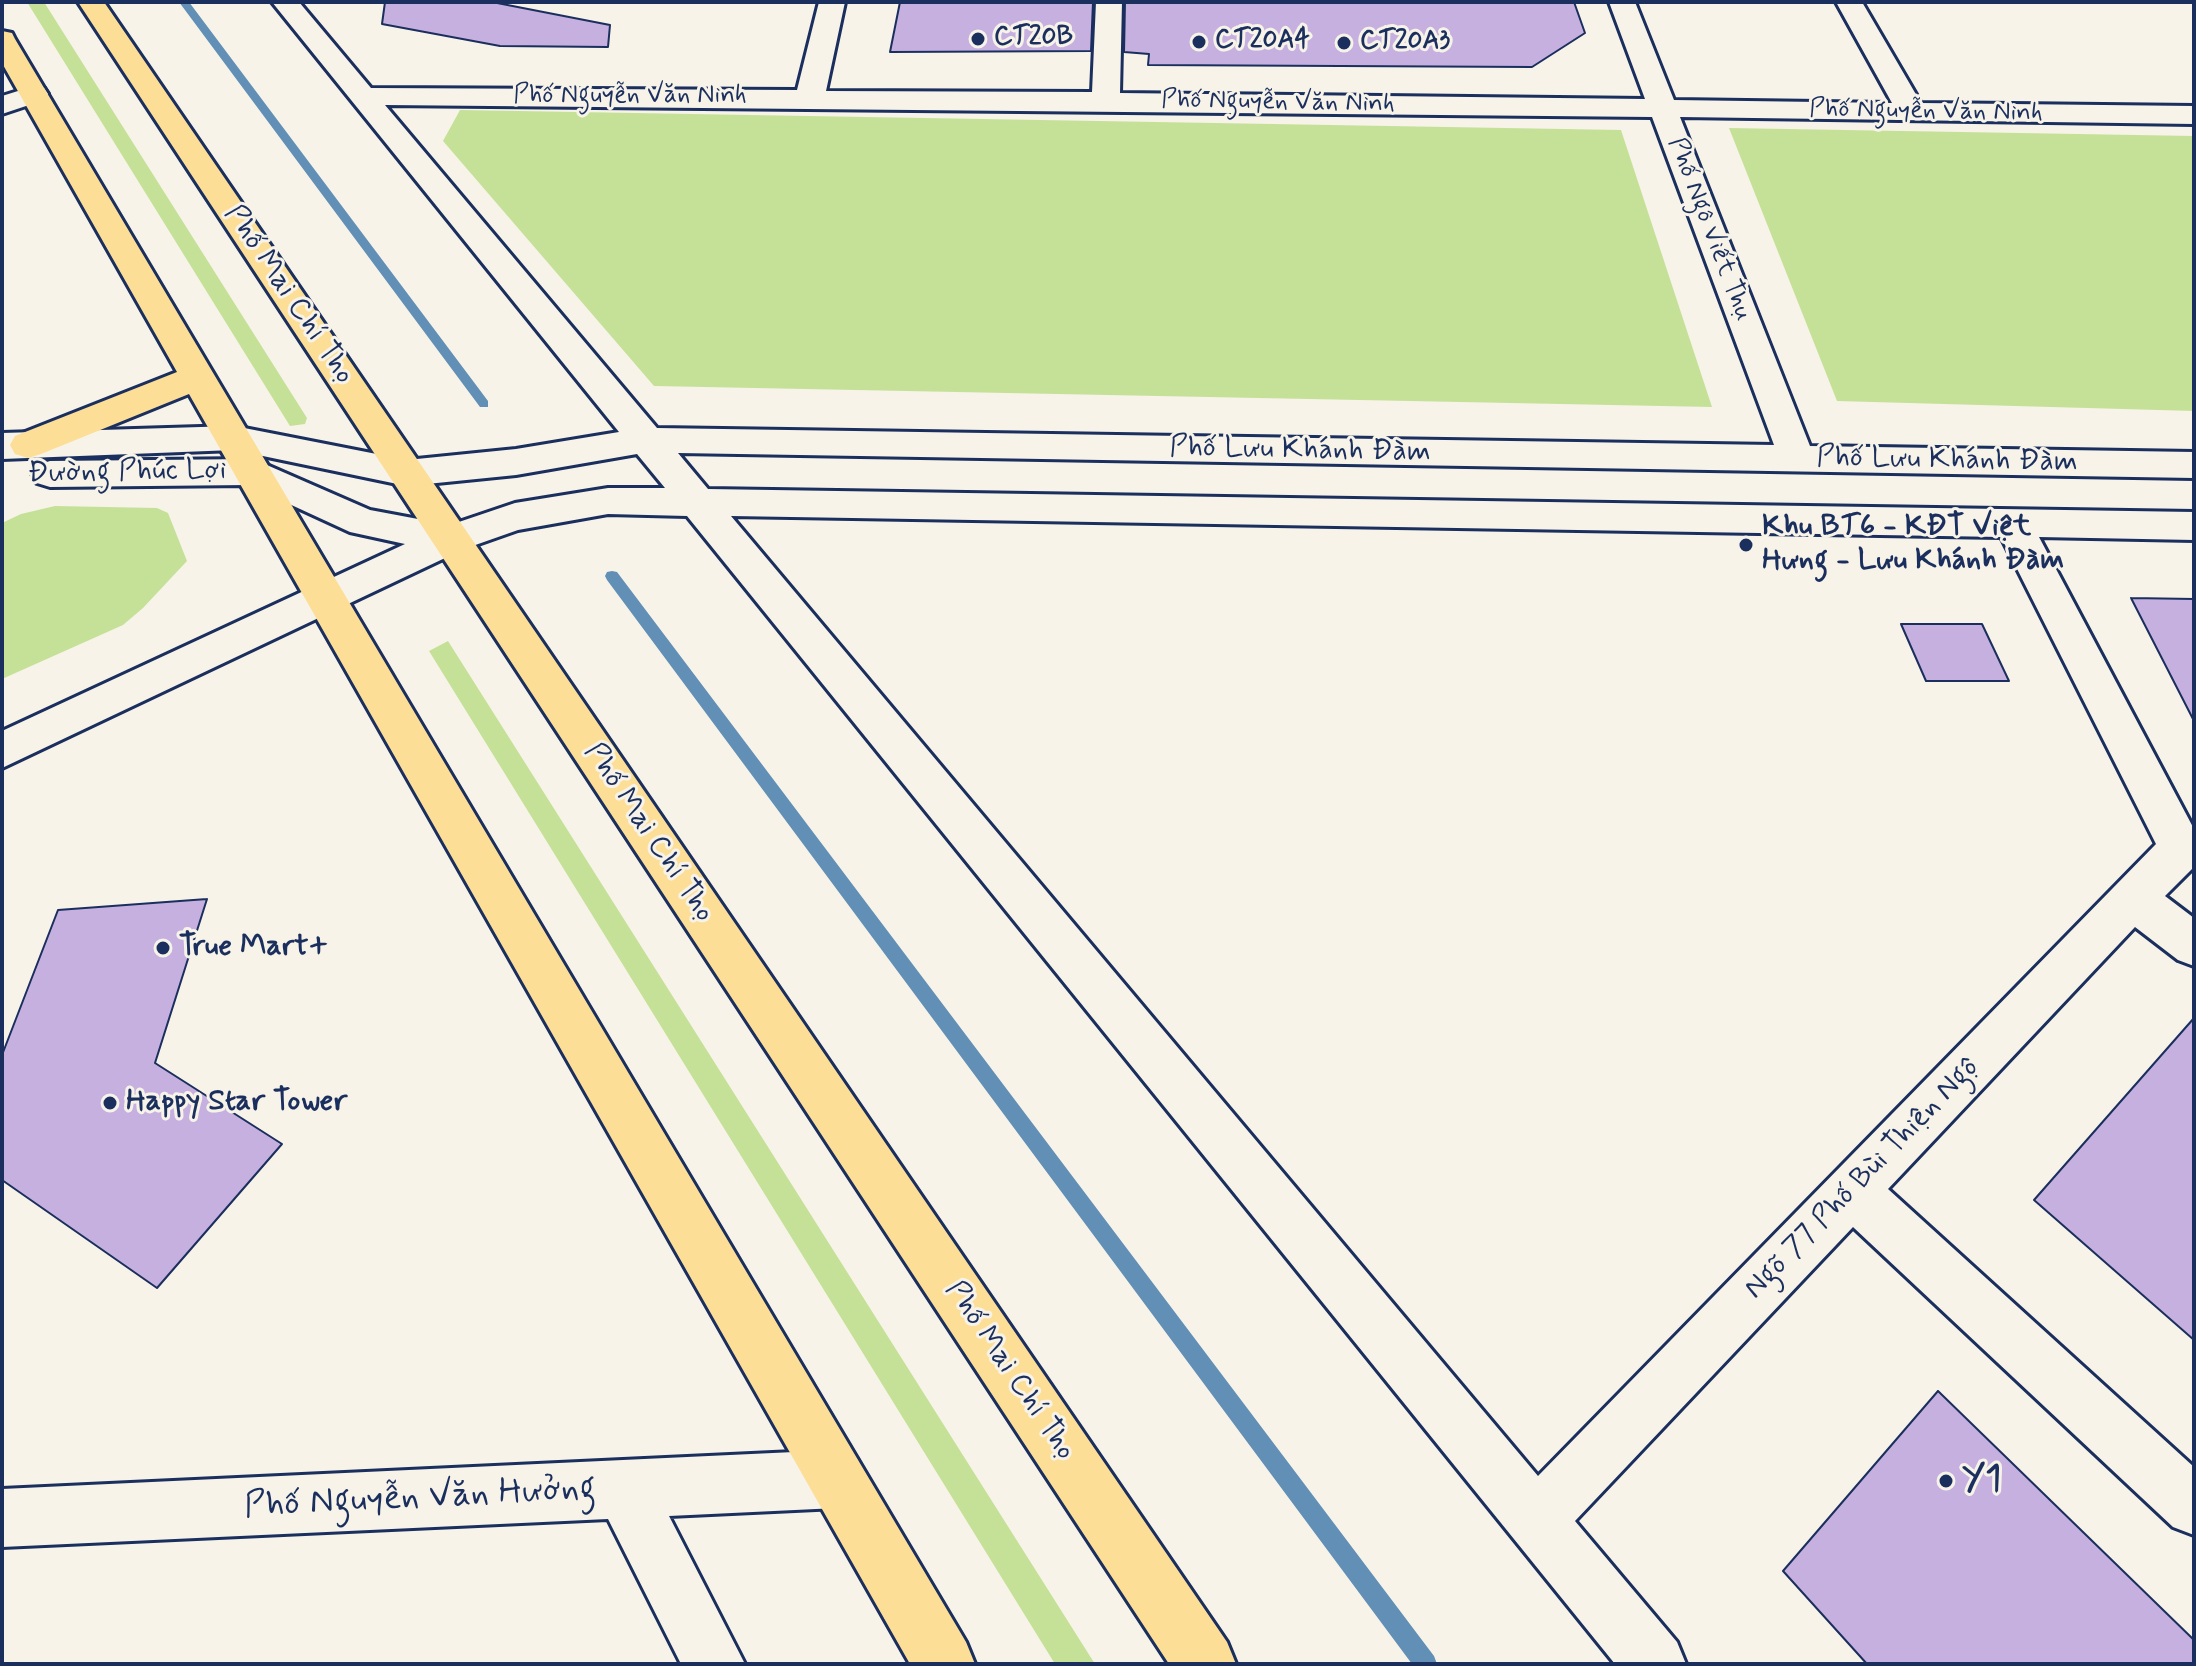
<!DOCTYPE html>
<html>
<head>
<meta charset="utf-8">
<style>
  body { margin:0 }
  #map { position:relative; width:2196px; height:1666px; overflow:hidden; background:#f7f3e8; font-family:Mynerve,sans-serif }
  canvas { display:block }
  .frame { position:absolute; inset:0; border:4px solid #1b2f5e; pointer-events:none }
</style>
</head>
<body>
<div id="map">
<canvas width="2196" height="1666"></canvas>
<div class="frame"></div>
</div>
<script>
const g = document.querySelector('canvas').getContext('2d');
g.lineJoin = 'round';
function paint(path, color) { g.fillStyle = color; g.fill(path, 'evenodd'); }
const toPath = rows => new Path2D(rows.map(r => 'M' + r).join(''));
function stroke(path, color, width, dash) { g.strokeStyle = color; g.lineWidth = width; g.lineCap = dash ? 'butt' : 'round'; g.setLineDash(dash || []); g.stroke(path); }
function write(font, color, halo, rows, align = 'center') {
  g.font = font + ' Mynerve,sans-serif'; g.lineWidth = 6; g.setLineDash([]); g.textBaseline = 'middle'; g.strokeStyle = halo; g.fillStyle = color; for (const [text, x, y, turn = 0] of rows) {
    g.save(); g.translate(x, y); g.rotate((+turn || 0) * Math.PI / 180); g.textAlign = isNaN(turn) ? turn : align; if (halo) g.strokeText(text, 0, 0); g.fillText(text, 0, 0); g.restore();
  }
}
paint(toPath([
  [27,2,44,2,307,418,305,424,290,426],
  [460,110,1621,130,1712,407,654,386,443,141],
  [1729,128,2194,136,2194,411,1837,401],
  [55,506,157,508,168,513,187,561,143,608,123,625,2,679,2,523,21,514],
  [448,641,1095,1664,1055,1664,429,651]
]), '#c5e198');
paint(toPath([
  [179,2,189,2,488,401,488,407,480,407,179,2],
  [612,571,617,572,1434,1656,1437,1664,1412,1664,607,580,605,576,607,572,612,571]
]), '#618fb6');
const building = toPath([
  [385,2,492,2,610,25,608,47,500,46,382,24,385,2],
  [900,2,1093,2,1091,51,890,52,900,2],
  [1125,2,1574,2,1585,33,1532,67,1148,65,1149,54,1124,52,1125,2],
  [2131,598,2194,599,2194,721,2131,598],
  [1901,624,1982,624,2009,681,1926,681,1901,624],
  [207,899,155,1063,282,1144,157,1288,2,1180,2,1055,58,910,207,899],
  [2194,1018,2194,1340,2034,1200,2194,1018],
  [1938,1391,2194,1640,2194,1664,1867,1664,1783,1571,1938,1391]
]);
paint(building, '#c5b0e0');
stroke(building, '#1b2f5e', 2);
const minor = toPath([
  [272,2,299,2,371,88,797,90,819,2,845,2,826,91,1092,92,1096,2,1122,2,1120,93,1645,99,1609,2,1635,2,1674,100,1892,103,1836,2,1862,2,1921,103,2194,106,2194,124,1680,117,1810,446,2194,452,2194,478,678,453,708,489,2194,512,2194,540,2039,537,2194,829,2194,867,2165,896,2194,918,2194,966,2178,960,2135,927,1888,1189,2194,1467,2194,1535,2173,1527,1853,1227,1575,1521,1677,1642,1686,1664,1615,1664,687,516,608,514,518,530,464,549,2,768,2,731,405,544,350,532,248,485,50,487,37,483,32,474,37,465,50,461,253,459,370,510,450,525,515,503,608,488,665,488,637,454,516,475,407,486,234,450,2,459,2,433,234,426,407,460,516,449,619,432,272,2],
  [385,105,1652,117,1774,445,657,428,385,105],
  [731,516,2001,537,2156,844,1538,1476,731,516],
  [34,86,44,88,48,94,44,100,2,114,2,96,34,86],
  [837,1450,857,1459,866,1479,857,1499,837,1508,669,1516,745,1664,681,1664,608,1519,2,1547,2,1489,837,1450]
]);
const major = toPath([
  [78,2,104,2,1227,1642,1236,1664,1169,1664,78,2],
  [2,31,12,33,15,39,966,1642,975,1664,910,1664,189,394,41,454,28,458,15,454,10,445,15,436,177,372,2,63,2,31]
]);
stroke(minor, '#1b2f5e', 6);
stroke(major, '#1b2f5e', 6);
paint(minor, '#f7f3e8');
paint(major, '#fcde96');
for (const [x, y, r, color] of [
  [978,39,8,"#1b2f5e"],
  [1199,42,8,"#1b2f5e"],
  [1344,43,8,"#1b2f5e"],
  [1746,545,8,"#1b2f5e"],
  [163,948,8,"#1b2f5e"],
  [110,1103,8,"#1b2f5e"],
  [1946,1481,8,"#1b2f5e"]
]) { const dot = new Path2D(); dot.arc(x, y, r, 0, 2 * Math.PI); g.fillStyle = color; g.fill(dot); stroke(dot, '#f7f3e8', 3); }
write('bold 26px', '#1b2f5e', '#f7f3e8', [
  ["CT20B",994,39],
  ["CT20A4",1215,42],
  ["CT20A3",1360,43]
], 'left');
write('26px', '#1b2f5e', '#f7f3e8', [
  ["Phố Nguyễn Văn Ninh",630,97],
  ["Phố Nguyễn Văn Ninh",1278,103,1],
  ["Phố Nguyễn Văn Ninh",1926,112,1],
  ["Phố Ngô Viết Thụ",1709,230,69]
]);
write('30px', '#1b2f5e', '#f7f3e8', [
  ["Phố Mai Chí Thọ",288,295,56],
  ["Phố Lưu Khánh Đàm",1300,451,1],
  ["Phố Lưu Khánh Đàm",1947,461,1],
  ["Đường Phúc Lợi",127,473,-1],
  ["Phố Mai Chí Thọ",648,833,56],
  ["Ngõ 77 Phố Bùi Thiện Ngộ",1863,1179,-46],
  ["Phố Mai Chí Thọ",1009,1371,56]
]);
write('bold 30px', '#1b2f5e', '#f7f3e8', [
  ["Khu BT6 - KĐT Việt",1762,528],
  ["Hưng - Lưu Khánh Đàm",1762,562],
  ["True Mart+",179,948],
  ["Happy Star Tower",126,1103]
], 'left');
write('bold 36px', '#1b2f5e', '#f7f3e8', [
  ["Y1",1962,1481]
], 'left');
write('36px', '#1b2f5e', '#f7f3e8', [
  ["Phố Nguyễn Văn Hưởng",420,1499,-3]
]);
</script>
</body>
</html>
